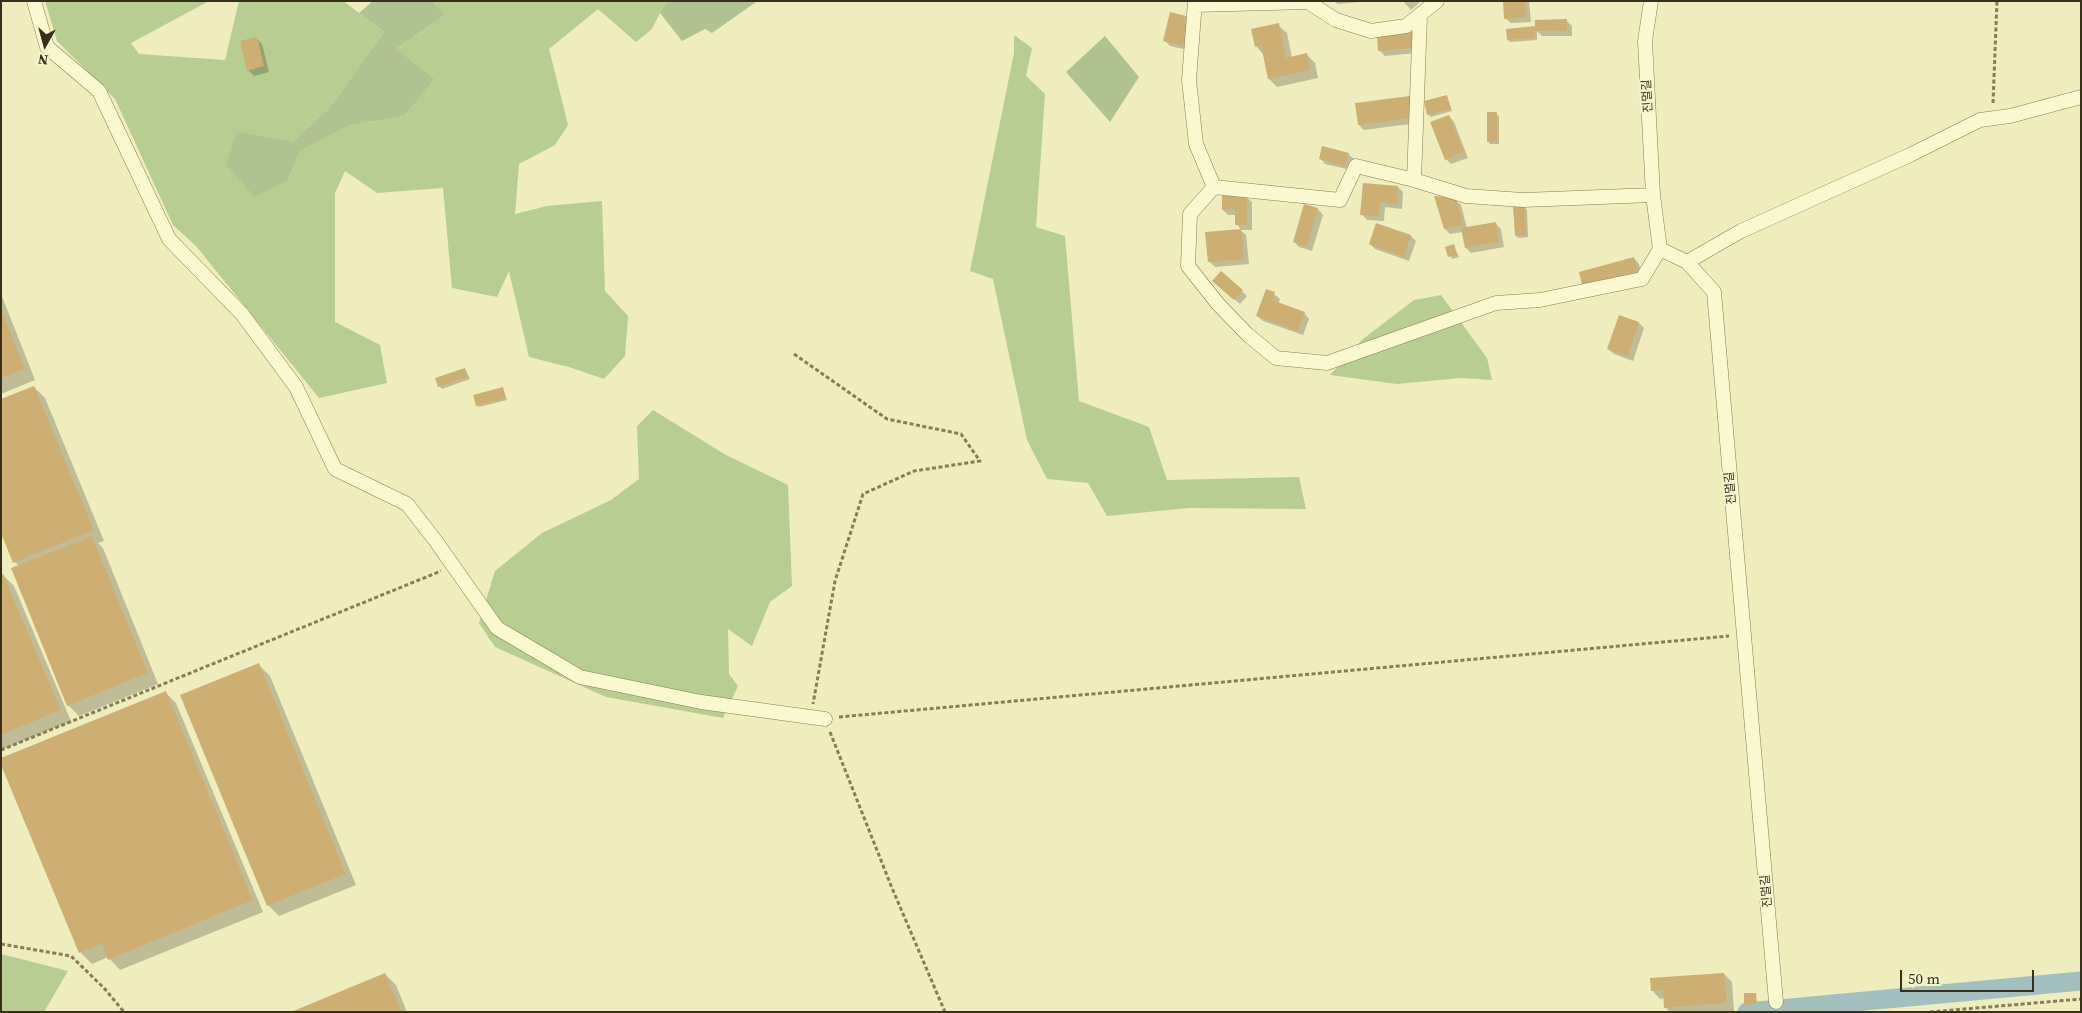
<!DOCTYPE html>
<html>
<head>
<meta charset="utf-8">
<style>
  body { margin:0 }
  #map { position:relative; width:2082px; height:1013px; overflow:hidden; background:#efecbe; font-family:"Source Serif 4",serif }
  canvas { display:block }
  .frame { position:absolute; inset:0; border:2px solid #372f1c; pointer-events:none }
  .north { position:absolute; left:20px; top:20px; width:50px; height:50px; -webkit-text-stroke:4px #f6f4ce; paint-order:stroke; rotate:187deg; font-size:14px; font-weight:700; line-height:20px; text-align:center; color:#372f1c }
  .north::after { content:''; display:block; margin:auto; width:18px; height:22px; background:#372f1c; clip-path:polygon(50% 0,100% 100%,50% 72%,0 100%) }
  .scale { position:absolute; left:1900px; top:970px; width:134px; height:22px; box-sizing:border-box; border:2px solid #372f1c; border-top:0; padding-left:6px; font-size:15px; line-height:18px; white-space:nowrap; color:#372f1c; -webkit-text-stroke:4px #f6f4ce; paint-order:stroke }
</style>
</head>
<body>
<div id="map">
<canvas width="2082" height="1013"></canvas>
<div class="frame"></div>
<div class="north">N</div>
<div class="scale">50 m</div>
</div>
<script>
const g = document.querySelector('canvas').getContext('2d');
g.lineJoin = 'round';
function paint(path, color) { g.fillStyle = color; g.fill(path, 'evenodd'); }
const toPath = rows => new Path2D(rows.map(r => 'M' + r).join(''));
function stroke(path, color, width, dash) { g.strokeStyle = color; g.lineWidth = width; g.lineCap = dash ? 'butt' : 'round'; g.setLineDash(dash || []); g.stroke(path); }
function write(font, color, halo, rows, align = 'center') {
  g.font = font + ' "Source Serif 4","Noto Sans KR",serif'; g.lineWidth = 4; g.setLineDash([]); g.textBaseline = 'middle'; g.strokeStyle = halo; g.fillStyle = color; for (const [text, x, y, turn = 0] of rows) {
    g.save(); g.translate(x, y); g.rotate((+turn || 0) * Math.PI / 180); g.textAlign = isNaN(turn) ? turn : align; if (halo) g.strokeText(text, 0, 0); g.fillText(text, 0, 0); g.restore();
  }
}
paint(toPath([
  [45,1,209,1,131,43,139,54,225,60,239,1,343,1,384,32,330,107,292,142,288,180,300,151,348,126,404,116,396,49,445,15,434,3,437,1,666,1,652,29,636,42,598,9,549,49,568,125,555,145,519,164,515,214,547,206,602,201,605,291,628,316,625,356,604,379,569,367,529,357,509,271,497,297,452,288,443,188,377,193,345,171,335,193,335,322,380,345,387,383,319,398,196,246,173,225,115,99,57,41],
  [1014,35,1032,48,1026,76,1045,94,1036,227,1065,236,1079,401,1149,427,1167,480,1299,477,1306,509,1189,508,1107,516,1088,483,1047,479,1027,440,993,279,970,271,1014,53],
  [1441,295,1487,358,1492,380,1461,378,1397,384,1330,375,1363,339,1414,300],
  [653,410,726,455,788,485,792,586,770,602,752,646,728,629,729,674,738,686,723,718,606,697,495,647,479,623,495,571,542,533,611,500,639,479,637,426],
  [1,954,68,971,44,1012,1,1012]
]), '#b8cd92');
paint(toPath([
  [373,1,437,1,434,3,445,15,396,49,434,79,404,116,348,126,300,151,288,180,255,197,226,165,237,132,292,142,330,107,384,32,359,13],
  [666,1,756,1,756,2,712,33,705,29,682,41,660,13],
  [1105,36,1139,77,1110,122,1066,72]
]), '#b0c192');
paint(toPath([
  [1335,1,1360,1,1360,2,1337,4],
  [1403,1,1421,1,1411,10],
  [1504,1,1529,1,1531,22,1511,23,1505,18],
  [1189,18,1188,50,1170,46,1165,41],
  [1566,20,1572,26,1572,36,1542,36,1537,31,1537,40,1510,42,1508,40,1534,28],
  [1278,25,1287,33,1292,58,1307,55,1315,63,1318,78,1277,87,1269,79,1264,55,1256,46],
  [1411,34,1417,39,1417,53,1385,56,1379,50],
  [256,38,262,44,269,72,254,76,248,70],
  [1447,97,1452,111,1431,117,1428,114],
  [1415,103,1418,123,1364,130,1359,125],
  [1496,114,1499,116,1499,144,1490,144,1488,141],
  [1449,116,1454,122,1468,158,1451,164,1446,159],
  [1348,154,1354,159,1351,170,1325,164,1320,158],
  [1398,187,1403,192,1402,209,1385,207,1384,221,1367,220,1362,214],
  [1246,197,1252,202,1252,230,1241,230,1237,224,1236,215,1228,215,1223,210],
  [1455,200,1461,205,1467,228,1495,223,1501,229,1504,247,1471,253,1466,248,1463,232,1450,234,1445,229],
  [1524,207,1527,210,1528,237,1518,238,1516,235],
  [1318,209,1323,215,1312,251,1299,247,1294,242],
  [1240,230,1246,235,1249,264,1215,267,1209,261],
  [1411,236,1416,241,1409,261,1375,249,1370,244],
  [1454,246,1459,257,1452,259,1447,248],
  [1634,258,1639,264,1642,276,1583,285],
  [1219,286,1242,291,1247,296,1240,304],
  [1267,291,1274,294,1280,299,1278,304,1304,313,1309,319,1303,335,1263,321,1257,316],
  [1,294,35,380,1,394],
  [1639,323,1644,328,1633,361,1614,354,1608,349],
  [465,369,470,379,442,389,439,386],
  [34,387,45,398,104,541,98,543,103,548,158,684,79,716,68,705,19,566,15,562],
  [503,389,507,400,479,407,477,405],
  [3,575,14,586,71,721,1,750,1,576],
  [259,665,270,676,356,885,279,916,268,905],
  [165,692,176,703,263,912,120,970,108,957,92,964,81,953,1,762],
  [385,974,396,985,407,1012,295,1012],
  [1724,974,1732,982,1734,1011,1670,1012,1665,1007,1665,998,1660,999,1652,990],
  [1756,994,1756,1006,1748,1007,1746,1004]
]), '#0003');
stroke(toPath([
  [1747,1012,2081,981]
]), '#a2c0bf', 19);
paint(toPath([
  [1503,1,1525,1,1526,17,1504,19],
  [1170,12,1190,17,1183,46,1163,41],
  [1567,19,1567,31,1535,31,1535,38,1507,40,1506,29,1535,26,1535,20],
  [1279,23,1286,58,1307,53,1310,70,1268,79,1261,45,1255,47,1251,29],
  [1412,32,1413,48,1378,51,1377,35],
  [257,37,264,66,247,71,240,41],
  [1447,95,1451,109,1427,115,1424,101],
  [1410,96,1413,118,1358,125,1355,103],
  [1487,112,1497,112,1497,142,1487,142],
  [1449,115,1464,152,1445,160,1430,122],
  [1322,146,1349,153,1345,166,1319,159],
  [1363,183,1398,186,1397,204,1380,202,1379,216,1360,215],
  [1247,195,1247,225,1235,225,1235,210,1222,210,1222,196],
  [1434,196,1456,198,1463,225,1444,229],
  [1304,204,1318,208,1307,247,1293,242],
  [1513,206,1525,206,1526,235,1515,236],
  [1496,222,1499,242,1465,248,1461,228],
  [1376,223,1411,235,1404,257,1369,244],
  [1241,229,1244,259,1208,262,1205,232],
  [1454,244,1457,255,1448,257,1445,247],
  [1634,257,1638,271,1582,285,1579,272],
  [1221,271,1243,290,1234,300,1212,281],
  [1266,289,1275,292,1272,300,1305,312,1298,331,1256,316],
  [1,309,25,369,1,378],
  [1619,315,1639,322,1628,356,1607,349],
  [465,368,468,377,438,387,435,378],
  [34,386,94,530,13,563,1,533,1,399],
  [503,387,506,398,476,406,473,395],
  [92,536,148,673,67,706,11,568],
  [1,574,3,574,61,710,1,735],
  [259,663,346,874,267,906,180,695],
  [166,691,253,900,108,960,102,944,79,953,1,765,1,758],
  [385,973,402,1012,291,1012],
  [1724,973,1727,1003,1664,1008,1663,990,1651,991,1650,978],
  [1744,993,1756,993,1757,1004,1744,1005]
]), '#ceaf73');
const street = toPath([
  [34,1,47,47,99,91,169,239,242,314,296,387,335,469,407,504,435,540,497,628,580,677,701,702,825,719],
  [1195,1,1189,80,1196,144,1214,187],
  [1651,1,1645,41,1653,195,1660,249,1687,262,1714,292,1776,1002],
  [1195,5,1308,2,1336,20,1371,31,1406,26,1437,1],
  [1414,180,1420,16],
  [1653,195,1523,200,1466,196,1414,180,1356,166,1340,200,1214,187,1190,214,1188,266,1218,304,1248,335,1276,358,1327,363,1496,303,1540,300,1642,279,1660,249],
  [1687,262,1741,231,1910,155,1980,120,2010,116,2081,97]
]);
stroke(street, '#887d56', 15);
stroke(toPath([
  [961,1,961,2],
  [1993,103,1997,1],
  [794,354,887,419,961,434,980,461,914,471,863,494,835,581,813,704],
  [839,717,1729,636],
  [830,732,892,888,945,1012],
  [1,750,441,571],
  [1,944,71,956,104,988,124,1012],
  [1930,1012,2081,999]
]), '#887d56', 3, [4, 2.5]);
stroke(street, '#faf8d1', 14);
write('12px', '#372f1c', '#f6f4ce', [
  ["진멀길",1648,96,-93],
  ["진멀길",1731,488,-95],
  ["진멀길",1767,891,-95]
]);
</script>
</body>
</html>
